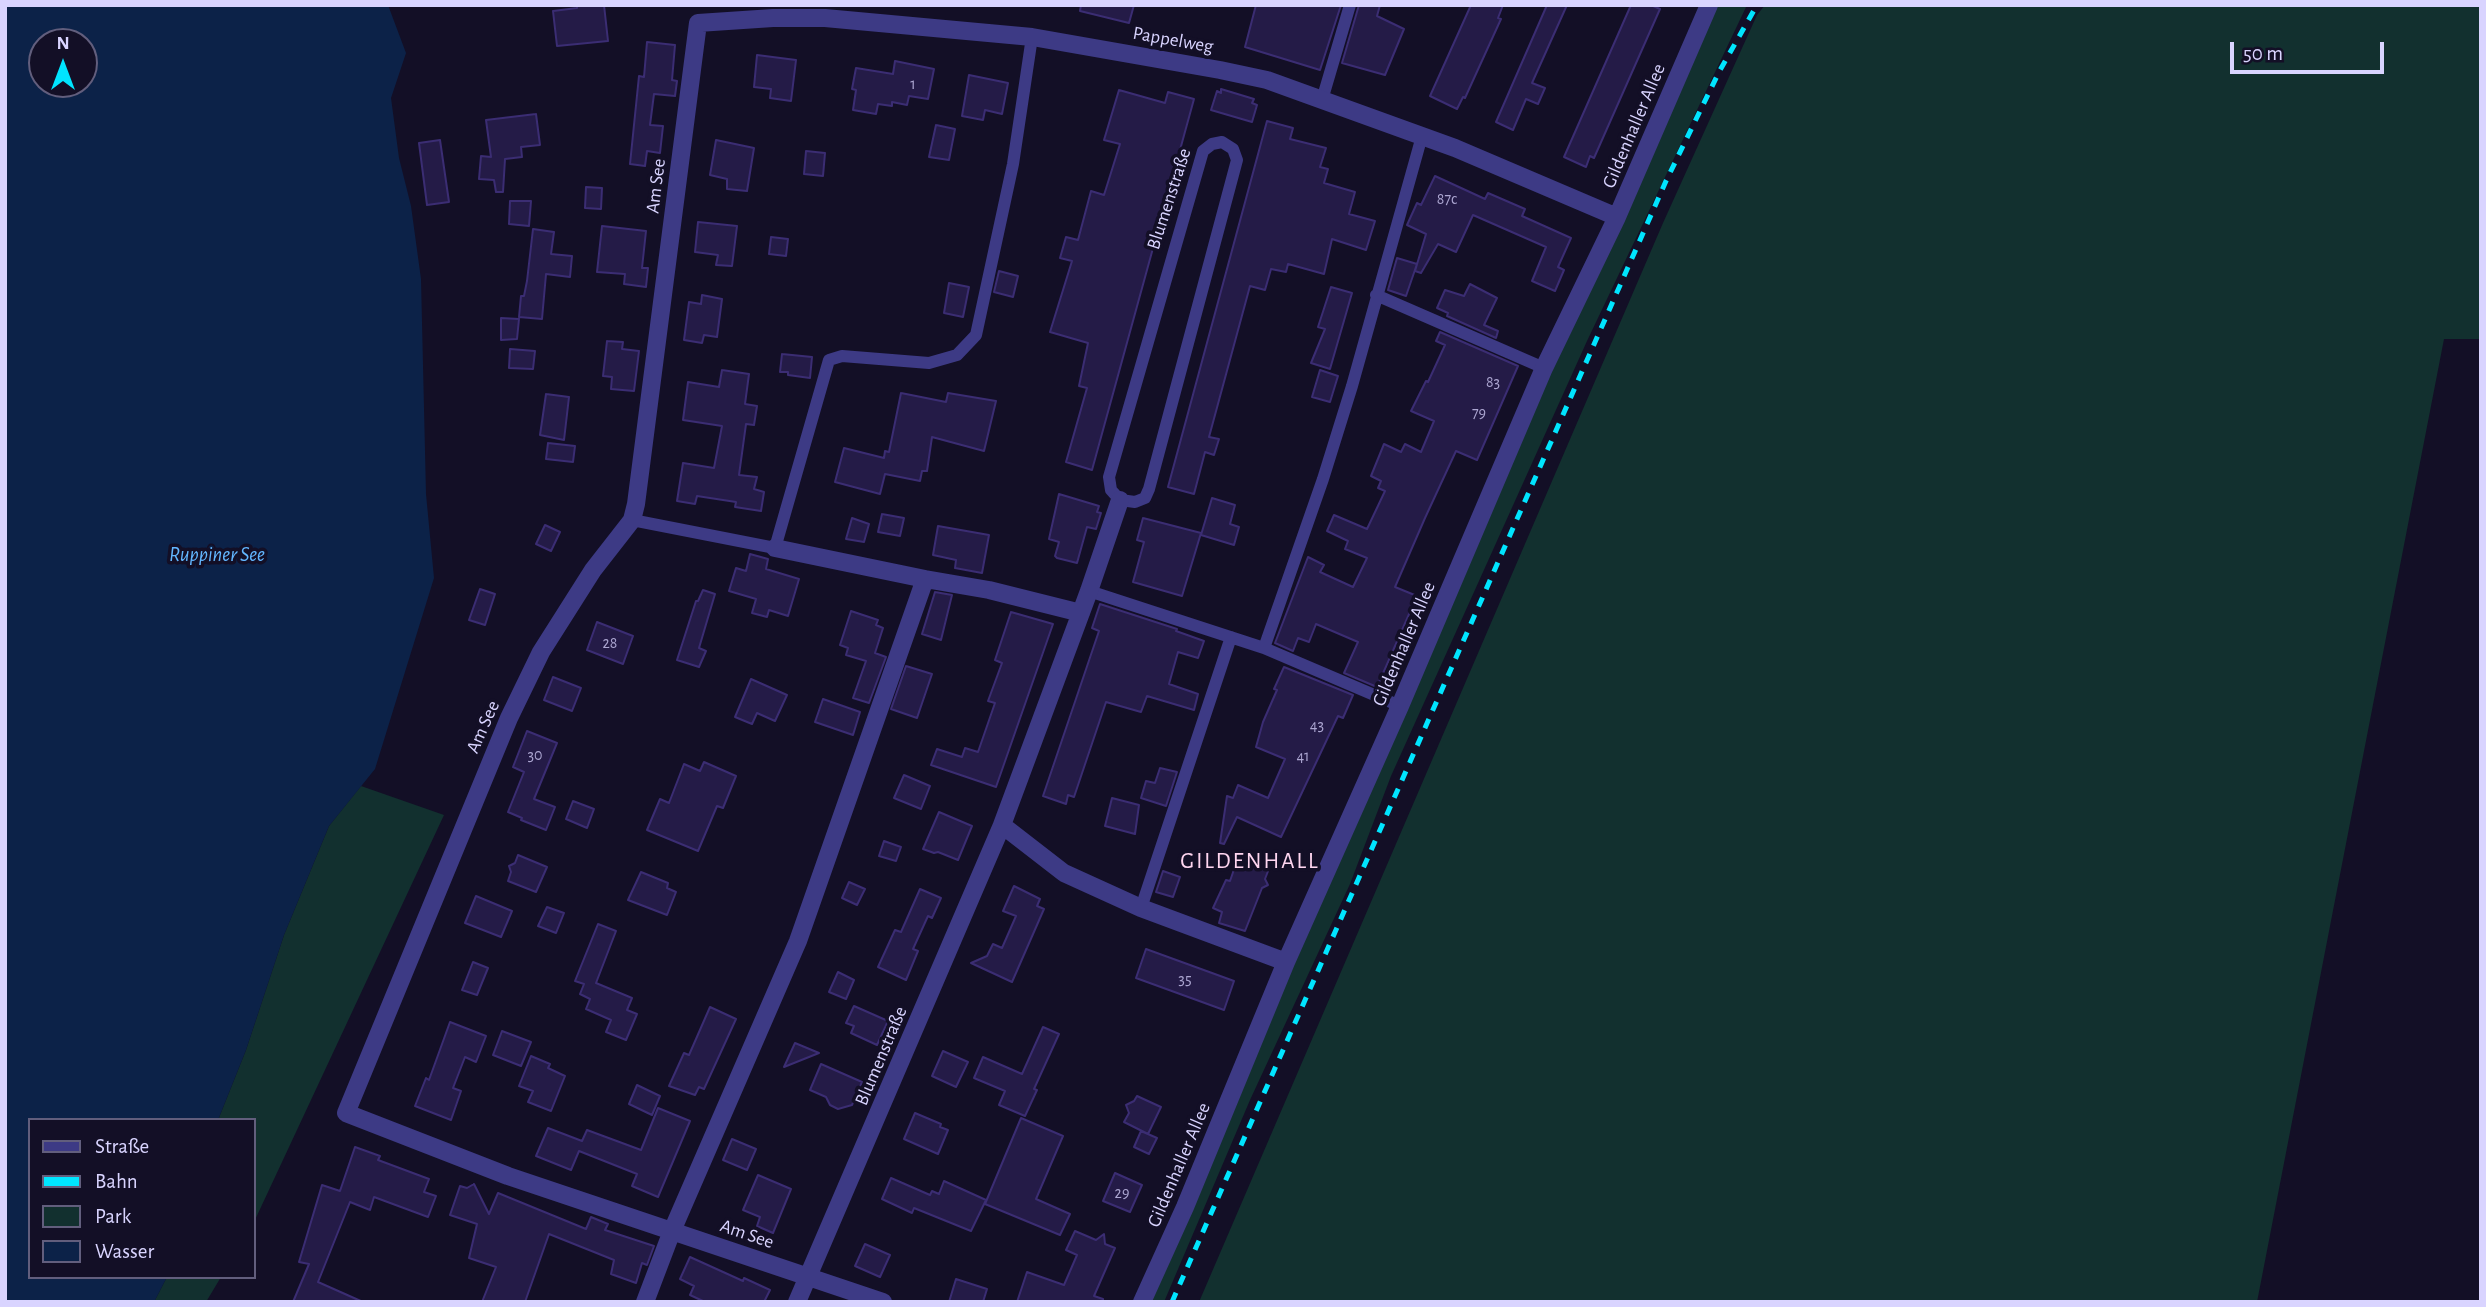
<!DOCTYPE html>
<html>
<head>
<meta charset="utf-8">
<style>
  body { margin:0 }
  #map { position:relative; width:2486px; height:1307px; overflow:hidden; background:#130f26; font-family:"Alegreya Sans",sans-serif }
  canvas { display:block }
  .frame { position:absolute; inset:0; border:7px solid #d9d4ff; pointer-events:none }
  .legend { position:absolute; left:28px; top:1118px; width:228px; height:161px; box-sizing:border-box; background:#130f26; border:2px solid #625e7d; margin:0; padding:9px 12px; list-style:none; font-size:21px; color:#d9d4ff }
  .legend li { display:flex; align-items:center; gap:14px; height:35px }
  .legend b { width:35px; border:2px solid #625e7d }
  .north { position:absolute; left:28px; top:28px; width:70px; height:70px; box-sizing:border-box; background:#130f26; border:2px solid #625e7d; border-radius:50%; rotate:0deg; font-size:19px; font-weight:700; line-height:28px; text-align:center; color:#d9d4ff }
  .north::after { content:''; display:block; margin:auto; width:24px; height:32px; background:#00e5ff; clip-path:polygon(50% 0,100% 100%,50% 72%,0 100%) }
  .scale { position:absolute; left:2230px; top:42px; width:154px; height:32px; box-sizing:border-box; border:4px solid #d9d4ff; border-top:0; padding-left:9px; font-size:21px; line-height:24px; white-space:nowrap; color:#d9d4ff; -webkit-text-stroke:5px #130f26; paint-order:stroke }
</style>
</head>
<body>
<div id="map">
<canvas width="2486" height="1307"></canvas>
<div class="frame"></div>
<ul class="legend">
<li><b style="height:9px;background:#3d3a85"></b>Straße</li>
<li><b style="height:9px;background:#00e5ff"></b>Bahn</li>
<li><b style="height:19px;background:#12302f"></b>Park</li>
<li><b style="height:19px;background:#0c2248"></b>Wasser</li>
</ul>
<div class="north">N</div>
<div class="scale">50 m</div>
</div>
<script>
const g = document.querySelector('canvas').getContext('2d');
g.lineJoin = 'round';
function paint(path, color) { g.fillStyle = color; g.fill(path, 'evenodd'); }
const toPath = rows => new Path2D(rows.map(r => 'M' + r).join(''));
function stroke(path, color, width, dash) { g.strokeStyle = color; g.lineWidth = width; g.lineCap = dash ? 'butt' : 'round'; g.setLineDash(dash || []); g.stroke(path); }
function write(font, color, halo, rows, align = 'center') {
  g.font = font + ' "Alegreya Sans",sans-serif'; g.lineWidth = 7; g.setLineDash([]); g.textBaseline = 'middle'; g.strokeStyle = halo; g.fillStyle = color; for (const [text, x, y, turn = 0] of rows) {
    g.save(); g.translate(x, y); g.rotate((+turn || 0) * Math.PI / 180); g.textAlign = isNaN(turn) ? turn : align; if (halo) g.strokeText(text, 0, 0); g.fillText(text, 0, 0); g.restore();
  }
}
paint(toPath([
  [1712,5,1747,5,1587,341,1474,592,1391,776,1350,884,1250,1100,1164,1302,1141,1302],
  [1765,5,2481,5,2481,339,2444,339,2257,1302,1199,1302,1663,223,1757,15],
  [361,786,444,815,254,1222,254,1120,218,1120,246,1050,284,935,329,826],
  [167,1277,221,1277,206,1302,154,1302]
]), '#12302f');
paint(toPath([
  [5,5,388,5,406,53,391,98,399,158,411,206,421,279,426,494,434,578,375,769,329,826,284,935,246,1050,218,1120,30,1120,30,1277,167,1277,154,1302,5,1302],
  [42,42,84,42,84,84,42,84]
]), '#0c2248');
const building = toPath([
  [577,5,604,5,608,41,557,46,553,11,577,8,577,5],
  [1081,5,1134,5,1129,23,1080,11,1081,5],
  [1256,5,1341,5,1320,70,1245,47,1256,5],
  [1359,5,1380,5,1377,16,1404,29,1385,75,1342,63,1359,5],
  [1471,5,1503,5,1498,18,1501,19,1465,98,1463,97,1457,109,1430,96,1471,5],
  [1547,5,1567,5,1532,83,1545,88,1538,104,1526,99,1513,130,1496,122,1547,5],
  [1631,5,1651,5,1660,9,1594,158,1590,156,1586,167,1564,157,1631,5],
  [647,42,675,45,672,80,677,81,675,96,654,94,650,125,663,126,660,153,647,151,645,166,630,164,639,76,644,77,647,42],
  [757,55,796,60,791,101,770,98,771,89,754,87,757,55],
  [895,61,934,69,928,99,909,96,907,105,892,102,892,106,878,104,876,114,853,110,856,90,852,89,856,68,893,74,895,61],
  [969,75,1008,83,1002,114,985,110,983,120,962,116,969,75],
  [1221,89,1254,99,1252,103,1257,105,1252,122,1211,110,1217,91,1221,93,1221,89],
  [1119,90,1165,103,1168,92,1194,99,1092,470,1066,462,1087,388,1079,386,1088,343,1050,332,1072,261,1060,258,1066,237,1078,240,1091,191,1104,195,1120,144,1104,140,1119,90],
  [536,114,540,145,521,147,522,157,505,159,503,192,496,192,494,180,479,179,481,156,491,157,486,120,536,114],
  [1267,121,1293,128,1290,139,1326,148,1320,167,1328,169,1324,183,1355,192,1349,214,1375,221,1366,250,1332,239,1324,274,1288,264,1286,272,1271,269,1265,290,1250,286,1209,437,1219,439,1214,455,1205,452,1194,494,1168,487,1267,121],
  [936,125,955,129,949,160,929,157,936,125],
  [440,140,449,202,427,205,419,143,440,140],
  [716,140,754,148,747,191,727,189,727,179,710,175,716,140],
  [806,151,825,153,823,176,804,174,806,151],
  [1435,176,1485,199,1488,193,1525,209,1522,216,1571,238,1558,267,1564,270,1555,291,1532,281,1546,247,1473,215,1456,252,1438,244,1421,273,1415,271,1426,234,1407,225,1417,203,1421,205,1435,176],
  [586,187,602,188,601,209,585,208,586,187],
  [510,201,531,201,529,226,509,224,510,201],
  [698,222,737,226,732,266,716,265,718,255,695,252,698,222],
  [602,226,646,231,642,268,648,268,646,287,624,284,625,274,597,272,602,226],
  [533,229,554,232,551,254,572,256,570,277,546,274,542,319,519,317,521,296,524,296,527,281,533,229],
  [771,237,788,239,786,256,769,254,771,237],
  [1397,258,1417,264,1406,296,1388,290,1397,258],
  [999,271,1018,276,1013,297,994,292,999,271],
  [949,283,969,287,963,317,944,313,949,283],
  [1470,284,1497,298,1484,325,1498,331,1496,338,1447,316,1448,313,1437,308,1445,290,1464,296,1470,284],
  [1331,287,1352,293,1330,369,1311,363,1325,329,1318,327,1331,287],
  [702,295,722,299,717,337,704,335,702,343,684,340,689,302,701,304,702,295],
  [501,318,519,319,517,339,501,340,501,318],
  [1440,332,1518,366,1477,460,1456,451,1425,518,1395,587,1417,596,1377,687,1344,673,1358,642,1316,624,1309,642,1298,638,1293,651,1275,643,1308,557,1324,565,1320,572,1353,587,1367,558,1345,549,1348,541,1327,531,1334,515,1367,529,1385,491,1378,488,1381,481,1371,476,1384,444,1401,452,1405,444,1421,452,1434,421,1411,411,1426,381,1428,382,1445,345,1436,341,1440,332],
  [607,341,623,342,622,349,639,351,634,391,611,389,612,377,603,376,607,341],
  [510,349,535,351,533,369,509,368,510,349],
  [782,354,812,357,810,378,788,375,788,372,780,372,782,354],
  [722,370,749,374,745,404,757,406,754,425,746,424,739,475,757,477,754,489,764,492,761,511,735,507,736,502,697,496,695,504,677,501,683,463,714,468,722,426,683,420,688,382,719,387,722,370],
  [1320,370,1338,376,1330,402,1312,397,1320,370],
  [901,393,946,402,948,393,996,401,984,451,932,437,927,471,922,471,920,481,885,474,880,494,835,482,844,448,884,458,885,451,889,452,901,393],
  [546,394,569,397,564,440,540,435,546,394],
  [548,443,575,446,573,462,546,459,548,443],
  [1059,494,1099,506,1097,512,1101,513,1096,529,1087,527,1077,563,1057,558,1055,556,1059,542,1049,539,1059,494],
  [1212,498,1235,505,1230,524,1239,527,1234,545,1201,535,1212,498],
  [882,514,904,518,900,536,878,532,882,514],
  [852,518,869,524,864,542,846,539,852,518],
  [1143,518,1201,533,1182,596,1133,582,1144,542,1137,540,1143,518],
  [545,525,560,532,551,551,536,544,545,525],
  [938,526,989,535,982,573,955,568,956,560,933,555,938,526],
  [750,554,768,559,766,569,799,579,788,616,769,610,767,617,752,613,756,599,729,591,736,568,746,571,750,554],
  [480,589,495,594,485,625,469,620,480,589],
  [703,590,715,594,699,648,706,651,699,667,677,660,696,601,698,601,703,590],
  [935,592,952,595,941,640,922,634,935,592],
  [1100,604,1177,629,1176,631,1204,641,1198,658,1178,652,1169,684,1198,694,1194,710,1147,696,1141,712,1106,702,1074,797,1068,795,1066,804,1043,796,1099,631,1092,628,1100,604],
  [851,611,878,620,876,625,883,628,875,653,886,657,869,703,853,698,866,661,846,655,848,648,840,645,851,611],
  [1011,612,1053,624,996,787,931,765,937,749,962,757,965,748,978,752,995,703,988,701,1002,663,995,660,1011,612],
  [597,622,633,636,623,664,587,650,597,622],
  [906,666,932,674,917,718,891,709,906,666],
  [1284,667,1353,695,1343,718,1338,716,1281,837,1237,817,1224,844,1220,843,1227,796,1233,798,1238,785,1268,798,1285,759,1256,747,1263,722,1277,690,1274,689,1284,667],
  [553,677,581,688,572,711,544,700,553,677],
  [751,679,787,695,775,721,757,713,752,724,735,717,751,679],
  [823,699,860,712,853,735,815,722,823,699],
  [527,731,557,743,534,799,555,807,546,830,521,820,522,818,508,812,524,772,513,767,527,731],
  [704,762,736,776,723,808,717,806,698,851,647,830,660,799,669,803,684,764,700,771,704,762],
  [1160,768,1177,772,1166,806,1141,798,1146,781,1155,783,1160,768],
  [904,775,930,786,921,809,894,798,904,775],
  [1112,798,1139,805,1135,834,1105,826,1112,798],
  [573,801,594,809,587,828,566,819,573,801],
  [939,812,972,826,958,860,938,852,934,853,923,849,939,812],
  [884,841,901,847,896,861,879,856,884,841],
  [518,855,547,867,536,892,508,881,511,872,509,866,515,863,518,855],
  [1239,855,1270,866,1265,879,1268,885,1262,888,1245,931,1219,923,1222,912,1213,908,1226,880,1230,881,1239,855],
  [1163,871,1180,877,1173,897,1156,892,1163,871],
  [641,872,668,883,667,888,676,892,667,915,628,900,641,872],
  [849,882,865,889,857,905,842,898,849,882],
  [1014,886,1040,899,1037,906,1044,909,1012,982,971,963,987,956,993,944,1002,948,1016,916,1003,911,1014,886],
  [920,889,941,898,932,918,928,916,913,949,918,951,906,980,878,967,895,930,901,932,920,889],
  [476,896,512,911,501,937,465,923,476,896],
  [547,907,564,913,556,933,538,926,547,907],
  [598,924,616,931,596,983,632,998,627,1010,637,1014,626,1040,606,1032,611,1020,586,1009,590,999,580,994,584,984,575,981,598,924],
  [1146,949,1234,981,1224,1010,1136,978,1146,949],
  [473,962,488,968,477,995,462,990,473,962],
  [838,972,854,980,846,999,829,992,838,972],
  [854,1006,888,1021,877,1045,851,1033,854,1026,846,1023,854,1006],
  [710,1007,736,1019,704,1089,699,1087,695,1095,669,1086,684,1053,689,1055,710,1007],
  [450,1022,486,1036,476,1062,465,1057,453,1088,461,1091,451,1120,415,1106,426,1078,429,1080,450,1022],
  [1043,1027,1059,1034,1034,1089,1037,1090,1025,1116,999,1105,1005,1091,974,1078,983,1057,1022,1074,1043,1027],
  [502,1031,531,1042,521,1066,493,1055,502,1031],
  [795,1043,819,1053,784,1067,795,1043],
  [943,1051,968,1062,956,1087,932,1076,943,1051],
  [531,1056,550,1064,548,1068,565,1076,551,1111,528,1102,533,1091,519,1086,531,1056],
  [821,1064,862,1082,852,1105,838,1109,830,1105,826,1097,810,1090,821,1064],
  [637,1085,660,1096,652,1115,629,1104,637,1085],
  [1137,1096,1161,1107,1148,1134,1124,1122,1129,1113,1126,1105,1134,1101,1137,1096],
  [658,1108,690,1121,658,1197,632,1186,637,1174,579,1151,571,1170,536,1156,548,1128,582,1141,587,1130,641,1150,658,1108],
  [915,1113,941,1124,940,1127,948,1130,938,1154,904,1139,915,1113],
  [1021,1118,1063,1136,1036,1199,1070,1214,1060,1235,985,1204,1021,1118],
  [1141,1131,1157,1138,1149,1154,1134,1147,1141,1131],
  [732,1139,756,1149,747,1170,723,1160,732,1139],
  [355,1147,380,1156,378,1160,429,1179,424,1192,436,1196,428,1217,374,1197,370,1210,350,1202,318,1282,363,1302,293,1302,309,1264,299,1262,322,1185,340,1191,355,1147],
  [1115,1173,1142,1185,1130,1212,1103,1201,1115,1173],
  [758,1175,791,1189,773,1233,757,1226,760,1217,743,1210,758,1175],
  [891,1178,930,1195,932,1191,939,1194,944,1181,986,1200,971,1231,914,1208,912,1213,882,1199,891,1178],
  [474,1184,489,1214,498,1193,586,1229,591,1217,608,1224,605,1230,654,1246,647,1265,642,1263,636,1283,611,1274,614,1260,549,1234,525,1302,482,1302,496,1267,469,1258,477,1224,450,1215,460,1186,467,1188,474,1184],
  [1075,1231,1096,1240,1104,1234,1105,1244,1115,1248,1094,1296,1103,1299,1103,1302,1017,1302,1027,1272,1064,1285,1077,1255,1066,1250,1075,1231],
  [865,1244,890,1255,880,1277,855,1266,865,1244],
  [690,1257,743,1281,744,1278,770,1290,764,1302,705,1302,690,1295,694,1286,680,1279,690,1257],
  [956,1279,987,1289,983,1302,949,1302,956,1279]
]);
paint(building, '#241b47');
stroke(building, '#3b2d73', 2);
stroke(toPath([
  [1322,100,1350,5],
  [1222,142,1233,149,1237,160,1149,489,1145,498,1135,502,1120,500,1111,490,1109,477,1203,151,1212,144,1222,142],
  [1376,295,1544,368],
  [632,520,775,548,829,360,842,356,929,363,957,355,976,335,1013,164,1032,37],
  [1089,591,1264,648,1400,706],
  [1264,648,1323,479,1352,386,1422,136],
  [1141,908,1231,637]
]), '#3d3a85', 12);
stroke(toPath([
  [925,579,989,590,1081,613],
  [1002,825,1089,591,1120,500],
  [645,1302,672,1231,798,941,925,579,775,548],
  [797,1302,1002,825,1064,873,1141,908,1286,962],
  [883,1302,508,1176,346,1113,509,718,541,652,593,570,632,520,636,504,698,23,773,18,825,18,1032,37,1220,70,1267,80,1455,148,1617,217],
  [1142,1302,1185,1207,1286,962,1400,706,1544,368,1617,217,1709,5]
]), '#3d3a85', 18);
stroke(toPath([
  [1172,1302,1666,181,1719,72,1757,5]
]), '#00e5ff', 5, [10, 9]);
write('16px', '#aca6d1', null, [
  ["1",913,84],
  ["87c",1447,199],
  ["83",1493,382],
  ["79",1479,413],
  ["28",610,643],
  ["43",1317,725],
  ["30",535,755],
  ["41",1303,756],
  ["35",1185,979],
  ["29",1122,1193]
]);
write('19px', '#d9d4ff', '#130f26', [
  ["Pappelweg",1173,40,10],
  ["Gildenhaller Allee",1634,126,-67],
  ["Am See",656,186,-83],
  ["Blumenstraße",1169,199,-72],
  ["Gildenhaller Allee",1404,644,-67],
  ["Am See",483,727,-66],
  ["Blumenstraße",881,1056,-67],
  ["Gildenhaller Allee",1179,1165,-67],
  ["Am See",747,1234,19]
]);
write('italic 21px', '#62b6ff', '#130f26', [
  ["Ruppiner See",217,555]
]);
g.letterSpacing = '2px';
write('23px', '#ffd6f0', '#130f26', [
  ["GILDENHALL",1250,861]
]);
g.letterSpacing = '0px';
</script>
</body>
</html>
